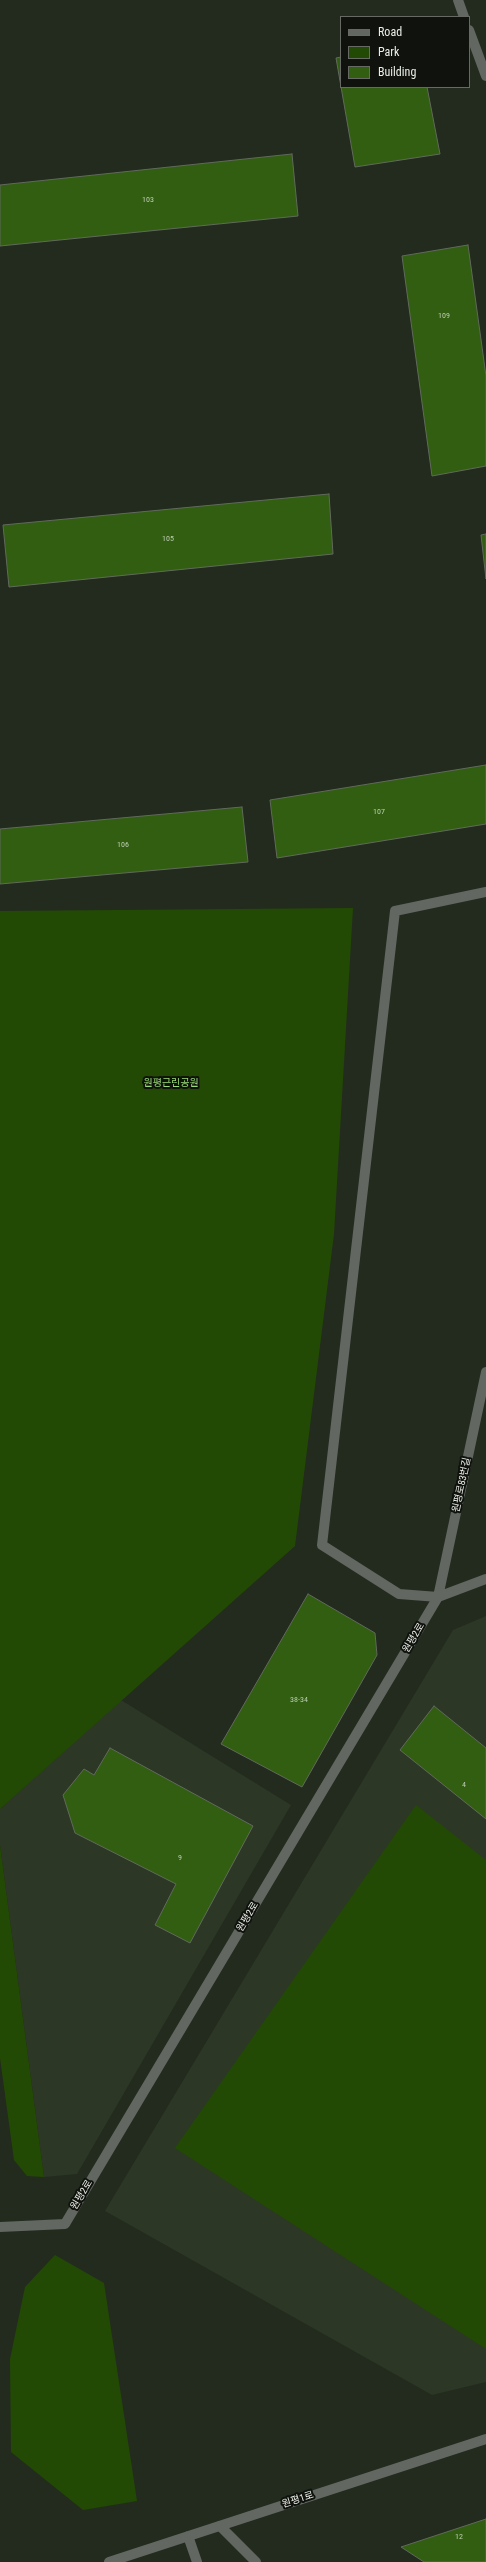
<!DOCTYPE html>
<html>
<head>
<meta charset="utf-8">
<style>
  body { margin:0 }
  #map { position:relative; width:486px; height:2562px; overflow:hidden; background:#232b1f; font-family:"Roboto Condensed",sans-serif }
  canvas { display:block }
  .legend { position:absolute; left:340px; top:16px; width:130px; height:72px; box-sizing:border-box; background:#0f120d; border:1px solid #676a64; margin:0; padding:5px 7px; list-style:none; font-size:12px; color:#eaefe7 }
  .legend li { display:flex; align-items:center; gap:8px; height:20px }
  .legend b { width:20px; border:1px solid #676a64 }
</style>
</head>
<body>
<div id="map">
<canvas width="486" height="2562"></canvas>
<ul class="legend">
<li><b style="height:5px;background:#636761"></b>Road</li>
<li><b style="height:11px;background:#234a04"></b>Park</li>
<li><b style="height:11px;background:#315e10"></b>Building</li>
</ul>
</div>
<script>
const g = document.querySelector('canvas').getContext('2d');
g.lineJoin = 'round';
function paint(path, color) { g.fillStyle = color; g.fill(path, 'evenodd'); }
const toPath = rows => new Path2D(rows.map(r => 'M' + r).join(''));
function stroke(path, color, width, dash) { g.strokeStyle = color; g.lineWidth = width; g.lineCap = dash ? 'butt' : 'round'; g.setLineDash(dash || []); g.stroke(path); }
function write(font, color, halo, rows, align = 'center') {
  g.font = font + ' "Roboto Condensed","Noto Sans KR",sans-serif'; g.lineWidth = 4; g.setLineDash([]); g.textBaseline = 'middle'; g.strokeStyle = halo; g.fillStyle = color; for (const [text, x, y, turn = 0] of rows) {
    g.save(); g.translate(x, y); g.rotate((+turn || 0) * Math.PI / 180); g.textAlign = isNaN(turn) ? turn : align; if (halo) g.strokeText(text, 0, 0); g.fillText(text, 0, 0); g.restore();
  }
}
paint(toPath([
  [486,1616,486,2382,432,2395,105,2211,453,1630],
  [121,1700,291,1805,77,2174,44,2177,0,1845,0,1809]
]), '#2c3726');
paint(toPath([
  [353,908,334,1234,295,1546,0,1809,0,911],
  [416,1805,486,1860,486,2349,175,2148],
  [0,1845,44,2177,27,2176,14,2160,0,2058],
  [55,2255,104,2283,137,2501,83,2510,11,2452,10,2359,25,2287]
]), '#234a04');
const building = toPath([
  [341,57,341,87,427,87,440,154,355,167,336,58,341,57],
  [292,154,298,216,0,246,0,185,292,154],
  [468,245,486,376,486,466,432,476,402,256,468,245],
  [329,494,333,554,9,587,3,525,329,494],
  [486,534,486,579,481,535,486,534],
  [486,765,486,824,277,858,270,800,486,765],
  [242,807,248,862,0,884,0,829,242,807],
  [308,1594,375,1633,377,1655,302,1787,221,1744,308,1594],
  [434,1706,486,1748,486,1819,400,1750,434,1706],
  [110,1748,253,1826,190,1943,155,1925,176,1884,75,1833,63,1795,84,1769,94,1775,110,1748],
  [486,2519,486,2562,424,2562,401,2547,486,2519]
]);
paint(building, '#315e10');
stroke(building, '#616a5c', 1);
stroke(toPath([
  [458,0,464,17],
  [469,30,486,76],
  [438,1597,399,1594,322,1545,395,911,486,892],
  [438,1597,486,1372],
  [0,2227,65,2224,438,1597,486,1579],
  [220,2526,256,2562]
]), '#636761', 10);
stroke(toPath([
  [188,2536,197,2562],
  [109,2562,486,2439]
]), '#636761', 10);
write('8px', '#bccbb1', null, [
  ["103",148,200],
  ["109",444,316],
  ["105",168,539],
  ["107",379,812],
  ["106",123,845],
  ["38-34",299,1700],
  ["4",464,1785],
  ["9",180,1858],
  ["12",459,2537]
]);
write('10px', '#9adb77', '#0f120d', [
  ["원평근린공원",171,1083]
]);
write('10px', '#eaefe7', '#0f120d', [
  ["원평로83번길",462,1485,-78],
  ["원평2로",414,1638,-59],
  ["원평2로",248,1917,-59],
  ["원평2로",82,2195,-59],
  ["원평1로",298,2500,-18]
]);
</script>
</body>
</html>
